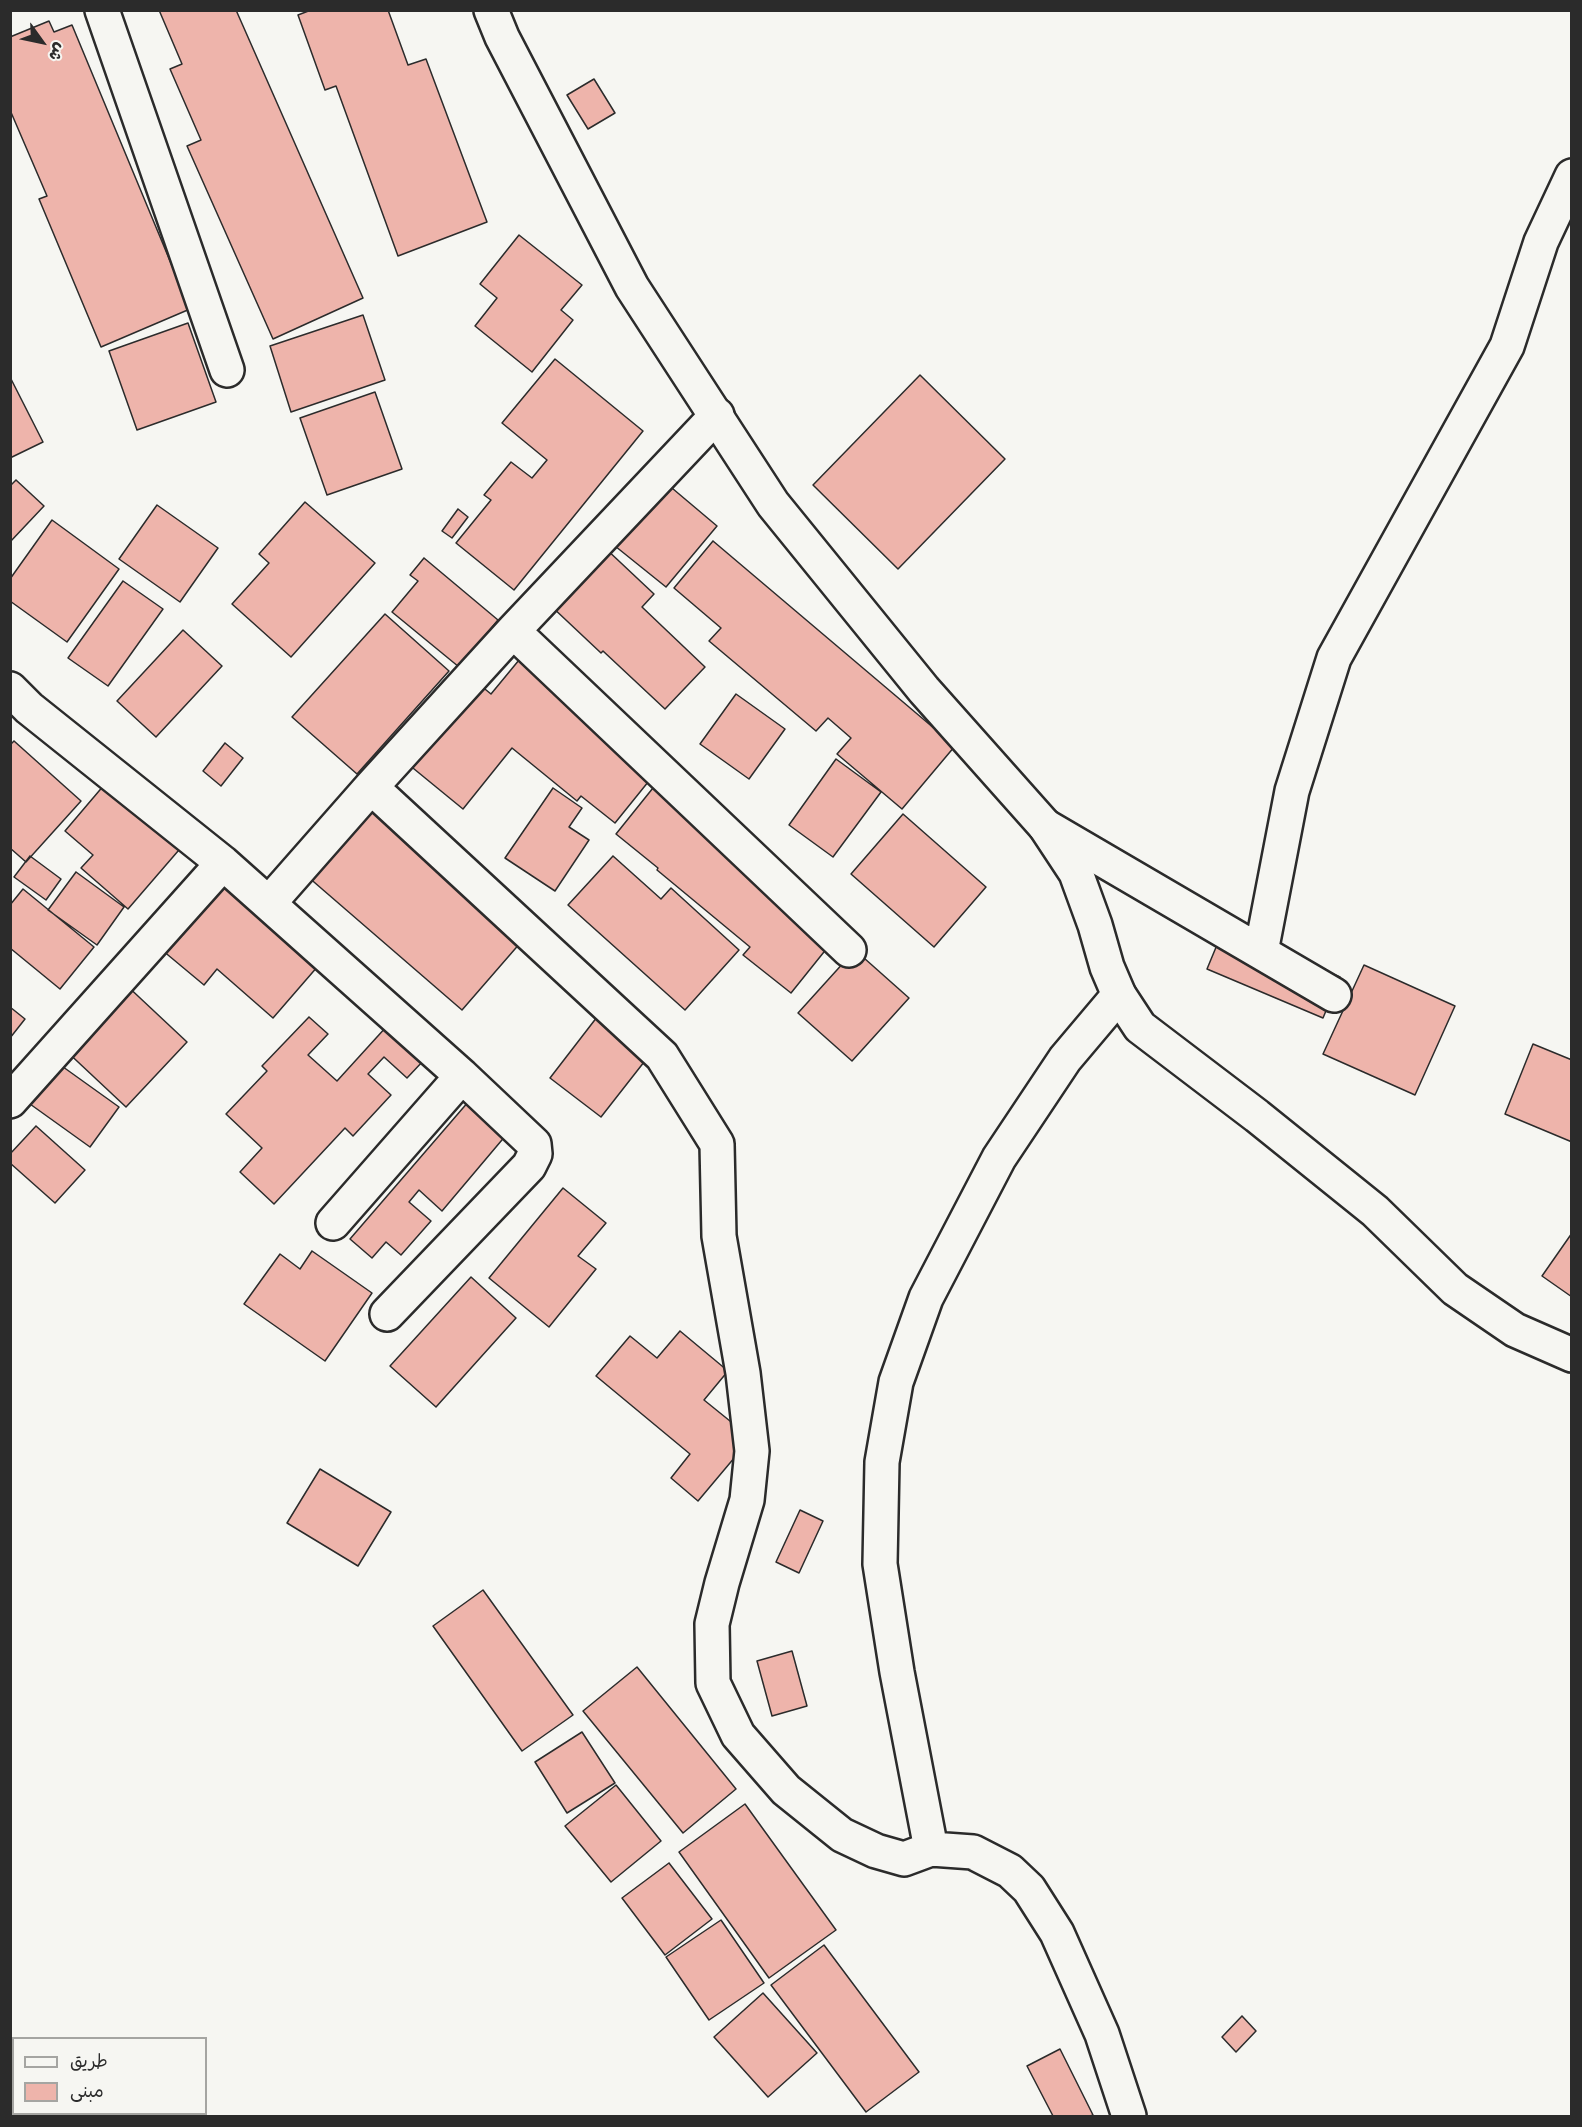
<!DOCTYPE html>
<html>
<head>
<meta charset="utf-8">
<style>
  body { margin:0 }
  #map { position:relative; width:1582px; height:2127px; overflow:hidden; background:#f6f6f2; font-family:"Comic Neue","Playpen Sans Arabic",sans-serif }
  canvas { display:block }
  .frame { position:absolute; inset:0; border:12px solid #2b2b2b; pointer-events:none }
  .legend { position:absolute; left:12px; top:2037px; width:195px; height:78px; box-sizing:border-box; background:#f6f6f2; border:2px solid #a5a5a2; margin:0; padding:8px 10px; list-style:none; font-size:18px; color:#2b2b2b }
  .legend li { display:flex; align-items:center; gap:12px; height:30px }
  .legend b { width:30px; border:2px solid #a5a5a2 }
  .north { position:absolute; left:12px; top:12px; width:60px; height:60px; -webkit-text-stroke:4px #f6f6f2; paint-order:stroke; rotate:123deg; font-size:16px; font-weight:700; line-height:24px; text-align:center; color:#2b2b2b }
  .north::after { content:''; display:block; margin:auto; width:21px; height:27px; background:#2b2b2b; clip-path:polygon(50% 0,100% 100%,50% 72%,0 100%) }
</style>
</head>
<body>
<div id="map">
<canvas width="1582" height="2127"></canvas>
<div class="frame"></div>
<ul class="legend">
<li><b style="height:8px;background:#f6f6f2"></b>طريق</li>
<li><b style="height:16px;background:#eeb4ab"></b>مبنى</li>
</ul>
<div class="north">ش</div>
</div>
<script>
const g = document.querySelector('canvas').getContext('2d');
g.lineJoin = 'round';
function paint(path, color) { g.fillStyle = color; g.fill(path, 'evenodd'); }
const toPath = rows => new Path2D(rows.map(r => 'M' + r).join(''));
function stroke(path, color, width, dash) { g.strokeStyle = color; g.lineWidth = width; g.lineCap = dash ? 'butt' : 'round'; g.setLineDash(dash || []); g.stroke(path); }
const building = toPath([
  [159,10,236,10,363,298,273,339,187,146,201,140,170,69,182,64,159,10],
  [311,10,388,10,408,65,426,59,487,222,398,256,336,86,325,90,298,15,311,10],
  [49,21,54,32,72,25,190,309,101,347,39,199,47,196,10,110,10,37,49,21],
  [594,79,615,113,588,129,567,95,594,79],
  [519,235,582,285,561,310,573,320,532,372,475,326,497,298,480,284,519,235],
  [363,315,385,380,291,412,270,346,363,315],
  [188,323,216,402,137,430,109,351,188,323],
  [555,359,643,431,514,590,456,543,491,500,484,495,511,462,532,478,547,460,502,423,555,359],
  [920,375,1005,459,898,569,813,485,920,375],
  [10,377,43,442,10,458,10,377],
  [375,392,402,469,327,495,300,418,375,392],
  [16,480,44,506,10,542,10,486,16,480],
  [666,483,717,526,666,587,615,546,666,483],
  [305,502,375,563,291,657,232,604,269,563,259,554,305,502],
  [157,505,218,548,180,602,119,559,157,505],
  [458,509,468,517,452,538,442,531,458,509],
  [52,520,119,569,67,642,10,601,10,579,52,520],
  [713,541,955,746,902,809,837,754,851,738,828,718,816,731,709,641,721,628,674,588,713,541],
  [604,547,654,594,642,607,705,667,665,709,603,651,601,653,550,605,604,547],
  [424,558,498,620,459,667,392,612,418,581,410,575,424,558],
  [123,581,163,609,108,686,68,658,123,581],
  [385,614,449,671,357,774,292,717,385,614],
  [183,630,222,666,156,737,117,701,183,630],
  [524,654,661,766,615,823,581,796,577,801,512,748,463,809,408,764,480,685,491,694,524,654],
  [736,694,785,729,749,779,700,744,736,694],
  [14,741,81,801,26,862,10,848,10,745,14,741],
  [225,743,243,758,221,786,203,771,225,743],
  [836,759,881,792,833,857,789,825,836,759],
  [116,771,191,836,128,909,81,868,93,855,65,831,116,771],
  [661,778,844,927,791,993,743,955,750,947,657,870,658,868,616,834,661,778],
  [553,788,582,808,569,827,589,840,555,891,505,858,553,788],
  [374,799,528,934,462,1010,307,876,374,799],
  [903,814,986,887,934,947,851,874,903,814],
  [30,856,61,879,46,900,14,877,30,856],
  [613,856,661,899,671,888,739,950,685,1010,568,905,613,856],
  [76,872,124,907,97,945,48,910,76,872],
  [228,874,325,958,273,1018,217,969,204,985,162,950,228,874],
  [23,889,94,947,60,989,10,948,10,905,23,889],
  [1224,928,1340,977,1323,1018,1207,969,1224,928],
  [855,950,909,998,852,1061,798,1013,855,950],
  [1364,965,1455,1006,1415,1095,1323,1054,1364,965],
  [123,982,187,1042,126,1107,62,1047,123,982],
  [10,1007,25,1019,10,1038,10,1007],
  [604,1008,655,1048,601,1117,550,1078,604,1008],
  [309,1017,328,1034,308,1055,337,1081,387,1026,424,1060,407,1078,384,1057,368,1074,391,1095,353,1136,345,1128,274,1204,240,1172,262,1148,226,1114,267,1071,262,1066,309,1017],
  [1533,1044,1572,1060,1572,1142,1505,1114,1533,1044],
  [52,1059,119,1107,90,1147,23,1099,52,1059],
  [469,1101,507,1134,442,1211,419,1190,409,1202,431,1221,401,1255,386,1242,372,1258,350,1239,469,1101],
  [36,1126,85,1170,55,1203,10,1163,10,1154,36,1126],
  [563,1188,606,1223,578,1256,596,1269,549,1327,489,1278,563,1188],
  [1572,1233,1572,1297,1542,1276,1572,1233],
  [312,1251,372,1293,325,1361,244,1304,280,1254,300,1269,312,1251],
  [471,1277,516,1318,436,1407,390,1366,471,1277],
  [680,1331,728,1371,704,1400,751,1438,698,1501,671,1478,690,1454,596,1376,630,1336,657,1358,680,1331],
  [320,1469,391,1512,358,1566,287,1523,320,1469],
  [800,1510,823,1521,799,1573,776,1562,800,1510],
  [483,1590,573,1715,522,1751,433,1626,483,1590],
  [792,1651,807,1706,772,1716,757,1661,792,1651],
  [637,1667,736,1789,683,1833,583,1711,637,1667],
  [582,1732,615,1783,567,1813,535,1762,582,1732],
  [616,1785,661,1841,611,1882,565,1826,616,1785],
  [745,1804,836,1930,769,1978,679,1852,745,1804],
  [669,1863,712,1919,665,1955,622,1898,669,1863],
  [721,1920,764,1983,709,2020,666,1957,721,1920],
  [824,1945,919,2072,866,2112,771,1985,824,1945],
  [763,1993,817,2053,768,2097,714,2037,763,1993],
  [1242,2016,1256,2031,1236,2052,1222,2037,1242,2016],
  [1060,2049,1093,2115,1090,2116,1053,2116,1027,2066,1060,2049]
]);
paint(building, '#eeb4ab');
stroke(building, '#2b2b2b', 1.5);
const street = toPath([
  [102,10,227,370],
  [513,631,849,950],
  [10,689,29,708,223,863,462,1076,534,1144,535,1154,529,1166,387,1314],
  [371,787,662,1056,717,1144,719,1236,743,1373,752,1451,747,1500,722,1583,712,1624,713,1683,738,1735,786,1790,842,1835,876,1851,904,1859,931,1849,973,1852,1010,1871,1029,1889,1057,1933,1102,2034,1129,2116],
  [1045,826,1334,995],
  [269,903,371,787,513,631,717,415],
  [1261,952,1292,791,1334,658,1507,346,1541,242,1572,176],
  [10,1101,223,863],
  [333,1223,462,1076],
  [931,1849,897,1672,880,1564,882,1462,896,1382,926,1298,999,1158,1065,1059,1119,995]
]);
const secondary = toPath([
  [491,10,502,37,632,287,773,504,924,690,1045,826,1076,873,1095,925,1107,967,1119,995,1140,1027,1257,1116,1375,1211,1455,1289,1515,1330,1572,1355]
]);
stroke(street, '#2b2b2b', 38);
stroke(secondary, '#2b2b2b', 38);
stroke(street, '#f6f6f2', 33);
stroke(secondary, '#f6f6f2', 33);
</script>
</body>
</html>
